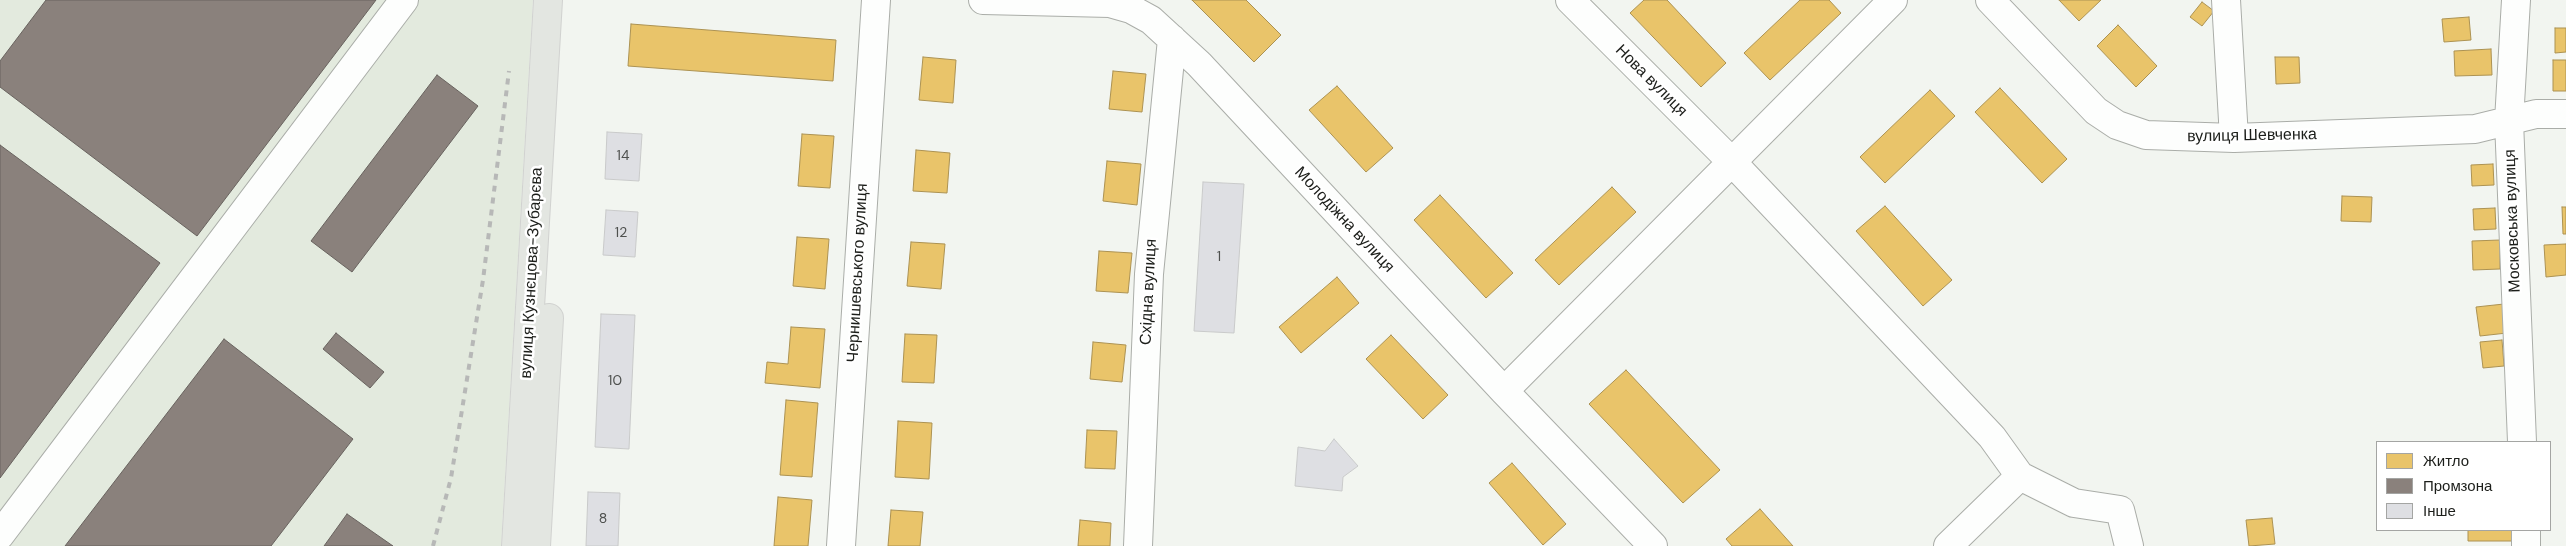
<!DOCTYPE html>
<html>
<head>
<meta charset="utf-8">
<style>
  body { margin:0 }
  #map { position:relative; width:2566px; height:546px; overflow:hidden; background:#f2f5f0; font-family:"DM Sans",sans-serif }
  canvas { display:block }
  .legend { position:absolute; left:2376px; top:441px; width:175px; height:90px; box-sizing:border-box; background:#fff; border:1px solid #a4a5a3; margin:0; padding:6px 9px; list-style:none; font-size:15px; color:#1c1e1a }
  .legend li { display:flex; align-items:center; gap:10px; height:25px }
  .legend b { width:25px; border:1px solid #a4a5a3 }
</style>
</head>
<body>
<div id="map">
<canvas width="2566" height="546"></canvas>
<ul class="legend">
<li><b style="height:14px;background:#e9c46a"></b>Житло</li>
<li><b style="height:14px;background:#8a817c"></b>Промзона</li>
<li><b style="height:14px;background:#dedfe3"></b>Інше</li>
</ul>
</div>
<script>
const g = document.querySelector('canvas').getContext('2d');
g.lineJoin = 'round';
function paint(path, color) { g.fillStyle = color; g.fill(path, 'evenodd'); }
const toPath = rows => new Path2D(rows.map(r => 'M' + r).join(''));
function stroke(path, color, width, dash) { g.strokeStyle = color; g.lineWidth = width; g.lineCap = dash ? 'butt' : 'round'; g.setLineDash(dash || []); g.stroke(path); }
function write(font, color, halo, rows, align = 'center') {
  g.font = font + ' "DM Sans",sans-serif'; g.lineWidth = 5; g.setLineDash([]); g.textBaseline = 'middle'; g.strokeStyle = halo; g.fillStyle = color; for (const [text, x, y, turn = 0] of rows) {
    g.save(); g.translate(x, y); g.rotate((+turn || 0) * Math.PI / 180); g.textAlign = isNaN(turn) ? turn : align; if (halo) g.strokeText(text, 0, 0); g.fillText(text, 0, 0); g.restore();
  }
}
paint(toPath([
  [0,0,533,0,501,546,0,546]
]), '#e3eade');
const homes = toPath([
  [1192,0,1246,0,1281,35,1254,62,1192,0],
  [1644,0,1667,0,1726,63,1701,87,1630,13,1644,0],
  [1800,0,1829,0,1841,13,1770,80,1744,53,1800,0],
  [2059,0,2101,0,2079,21,2059,0],
  [2202,2,2214,11,2202,26,2190,17,2202,2],
  [2469,17,2471,40,2444,42,2442,19,2469,17],
  [631,24,836,40,833,81,628,66,631,24],
  [2118,25,2157,66,2136,87,2097,46,2118,25],
  [2555,28,2566,28,2566,52,2555,53,2555,28],
  [2491,49,2492,75,2455,76,2454,51,2491,49],
  [923,57,956,60,953,103,919,100,923,57],
  [2275,57,2299,57,2300,83,2276,84,2275,57],
  [2553,60,2566,60,2566,91,2553,91,2553,60],
  [1113,71,1146,74,1142,112,1109,109,1113,71],
  [1337,86,1393,148,1366,172,1309,110,1337,86],
  [2000,88,2067,159,2042,183,1975,112,2000,88],
  [1930,90,1955,116,1885,183,1860,157,1930,90],
  [802,134,834,136,830,188,798,186,802,134],
  [916,150,950,153,947,193,913,191,916,150],
  [1107,161,1141,164,1137,205,1103,201,1107,161],
  [2493,164,2494,185,2472,186,2471,165,2493,164],
  [1612,187,1636,212,1559,285,1535,260,1612,187],
  [1440,195,1513,273,1486,298,1414,220,1440,195],
  [2342,196,2372,197,2371,222,2341,221,2342,196],
  [1885,206,1952,280,1923,306,1856,231,1885,206],
  [2562,207,2566,207,2566,234,2563,234,2562,207],
  [2495,208,2496,229,2474,230,2473,209,2495,208],
  [797,237,829,239,825,289,793,286,797,237],
  [2500,240,2500,269,2473,270,2472,241,2500,240],
  [911,242,945,244,941,289,907,286,911,242],
  [2566,244,2566,275,2546,277,2544,245,2566,244],
  [1099,251,1132,253,1128,293,1096,291,1099,251],
  [1337,277,1359,303,1301,353,1279,327,1337,277],
  [2504,304,2507,333,2480,336,2476,307,2504,304],
  [791,327,825,329,820,388,765,383,767,362,788,364,791,327],
  [905,334,937,335,934,383,902,382,905,334],
  [1391,335,1448,395,1423,419,1366,359,1391,335],
  [2502,340,2504,366,2483,368,2480,342,2502,340],
  [1093,342,1126,345,1122,382,1090,379,1093,342],
  [1626,370,1720,470,1683,503,1589,404,1626,370],
  [786,400,818,403,812,477,780,475,786,400],
  [898,421,932,423,929,479,895,477,898,421],
  [1087,430,1117,431,1115,469,1085,468,1087,430],
  [1512,463,1566,524,1543,545,1489,483,1512,463],
  [778,497,812,500,808,546,774,546,778,497],
  [1760,509,1793,546,1732,546,1726,539,1760,509],
  [891,510,923,512,920,546,888,546,891,510],
  [2272,518,2275,544,2249,546,2246,520,2272,518],
  [1080,520,1111,523,1110,546,1078,546,1080,520],
  [2468,530,2513,530,2513,541,2468,541,2468,530]
]);
paint(homes, '#e9c46a');
stroke(homes, '#ac9252', 1);
const industry = toPath([
  [46,0,376,0,197,236,0,87,0,61,46,0],
  [437,75,478,106,352,272,311,241,437,75],
  [0,145,160,263,0,478,0,145],
  [336,333,384,372,370,388,323,349,336,333],
  [224,339,353,439,271,546,65,546,224,339],
  [347,514,393,546,324,546,347,514]
]);
paint(industry, '#8a817c');
stroke(industry, '#69635f', 1);
const building = toPath([
  [607,132,642,134,639,181,605,179,607,132],
  [1203,182,1244,184,1234,333,1194,331,1203,182],
  [606,210,638,212,635,257,603,255,606,210],
  [601,314,635,315,629,449,595,447,601,314],
  [1334,439,1358,466,1343,477,1342,491,1295,486,1298,447,1325,451,1334,439],
  [588,492,620,493,618,546,586,546,588,492]
]);
paint(building, '#dedfe3');
stroke(building, '#c9caca', 1);
const minor = toPath([
  [983,0,1110,3,1131,9,1151,20,1199,64,1504,391,1653,546],
  [1570,0,1732,162,1992,437,2020,476,1948,546],
  [1990,0,2096,111,2117,125,2146,135,2234,138,2475,129,2536,114,2566,114],
  [2226,0,2234,138],
  [2516,0,2509,121,2522,442],
  [1504,391,1893,0],
  [2020,476,2074,503,2120,510,2129,546],
  [2526,530,2526,546],
  [0,535,404,0],
  [841,546,876,0],
  [1138,546,1149,274,1172,39]
]);
const major = toPath([
  [516,546,548,0],
  [536,546,549,318]
]);
stroke(minor, '#aaada8', 30);
stroke(major, '#d1d2d0', 30);
stroke(minor, '#fdfefd', 28);
stroke(major, '#e3e6e1', 28);
stroke(toPath([
  [433,546,451,478,483,280,509,71]
]), '#b7b8b7', 4, [6, 6]);
write('14px', '#4e504e', null, [
  ["14",623,156],
  ["12",621,233],
  ["1",1219,257],
  ["10",615,381],
  ["8",603,519]
]);
write('16px', '#1c1e1a', '#fff', [
  ["Нова вулиця",1651,81,45],
  ["вулиця Шевченка",2252,136,-1],
  ["Молодіжна вулиця",1344,220,47],
  ["Московська вулиця",2513,221,-92],
  ["вулиця Кузнєцова-Зубарєва",532,273,-87],
  ["Чернишевського вулиця",858,273,-87],
  ["Східна вулиця",1149,292,-87]
]);
</script>
</body>
</html>
